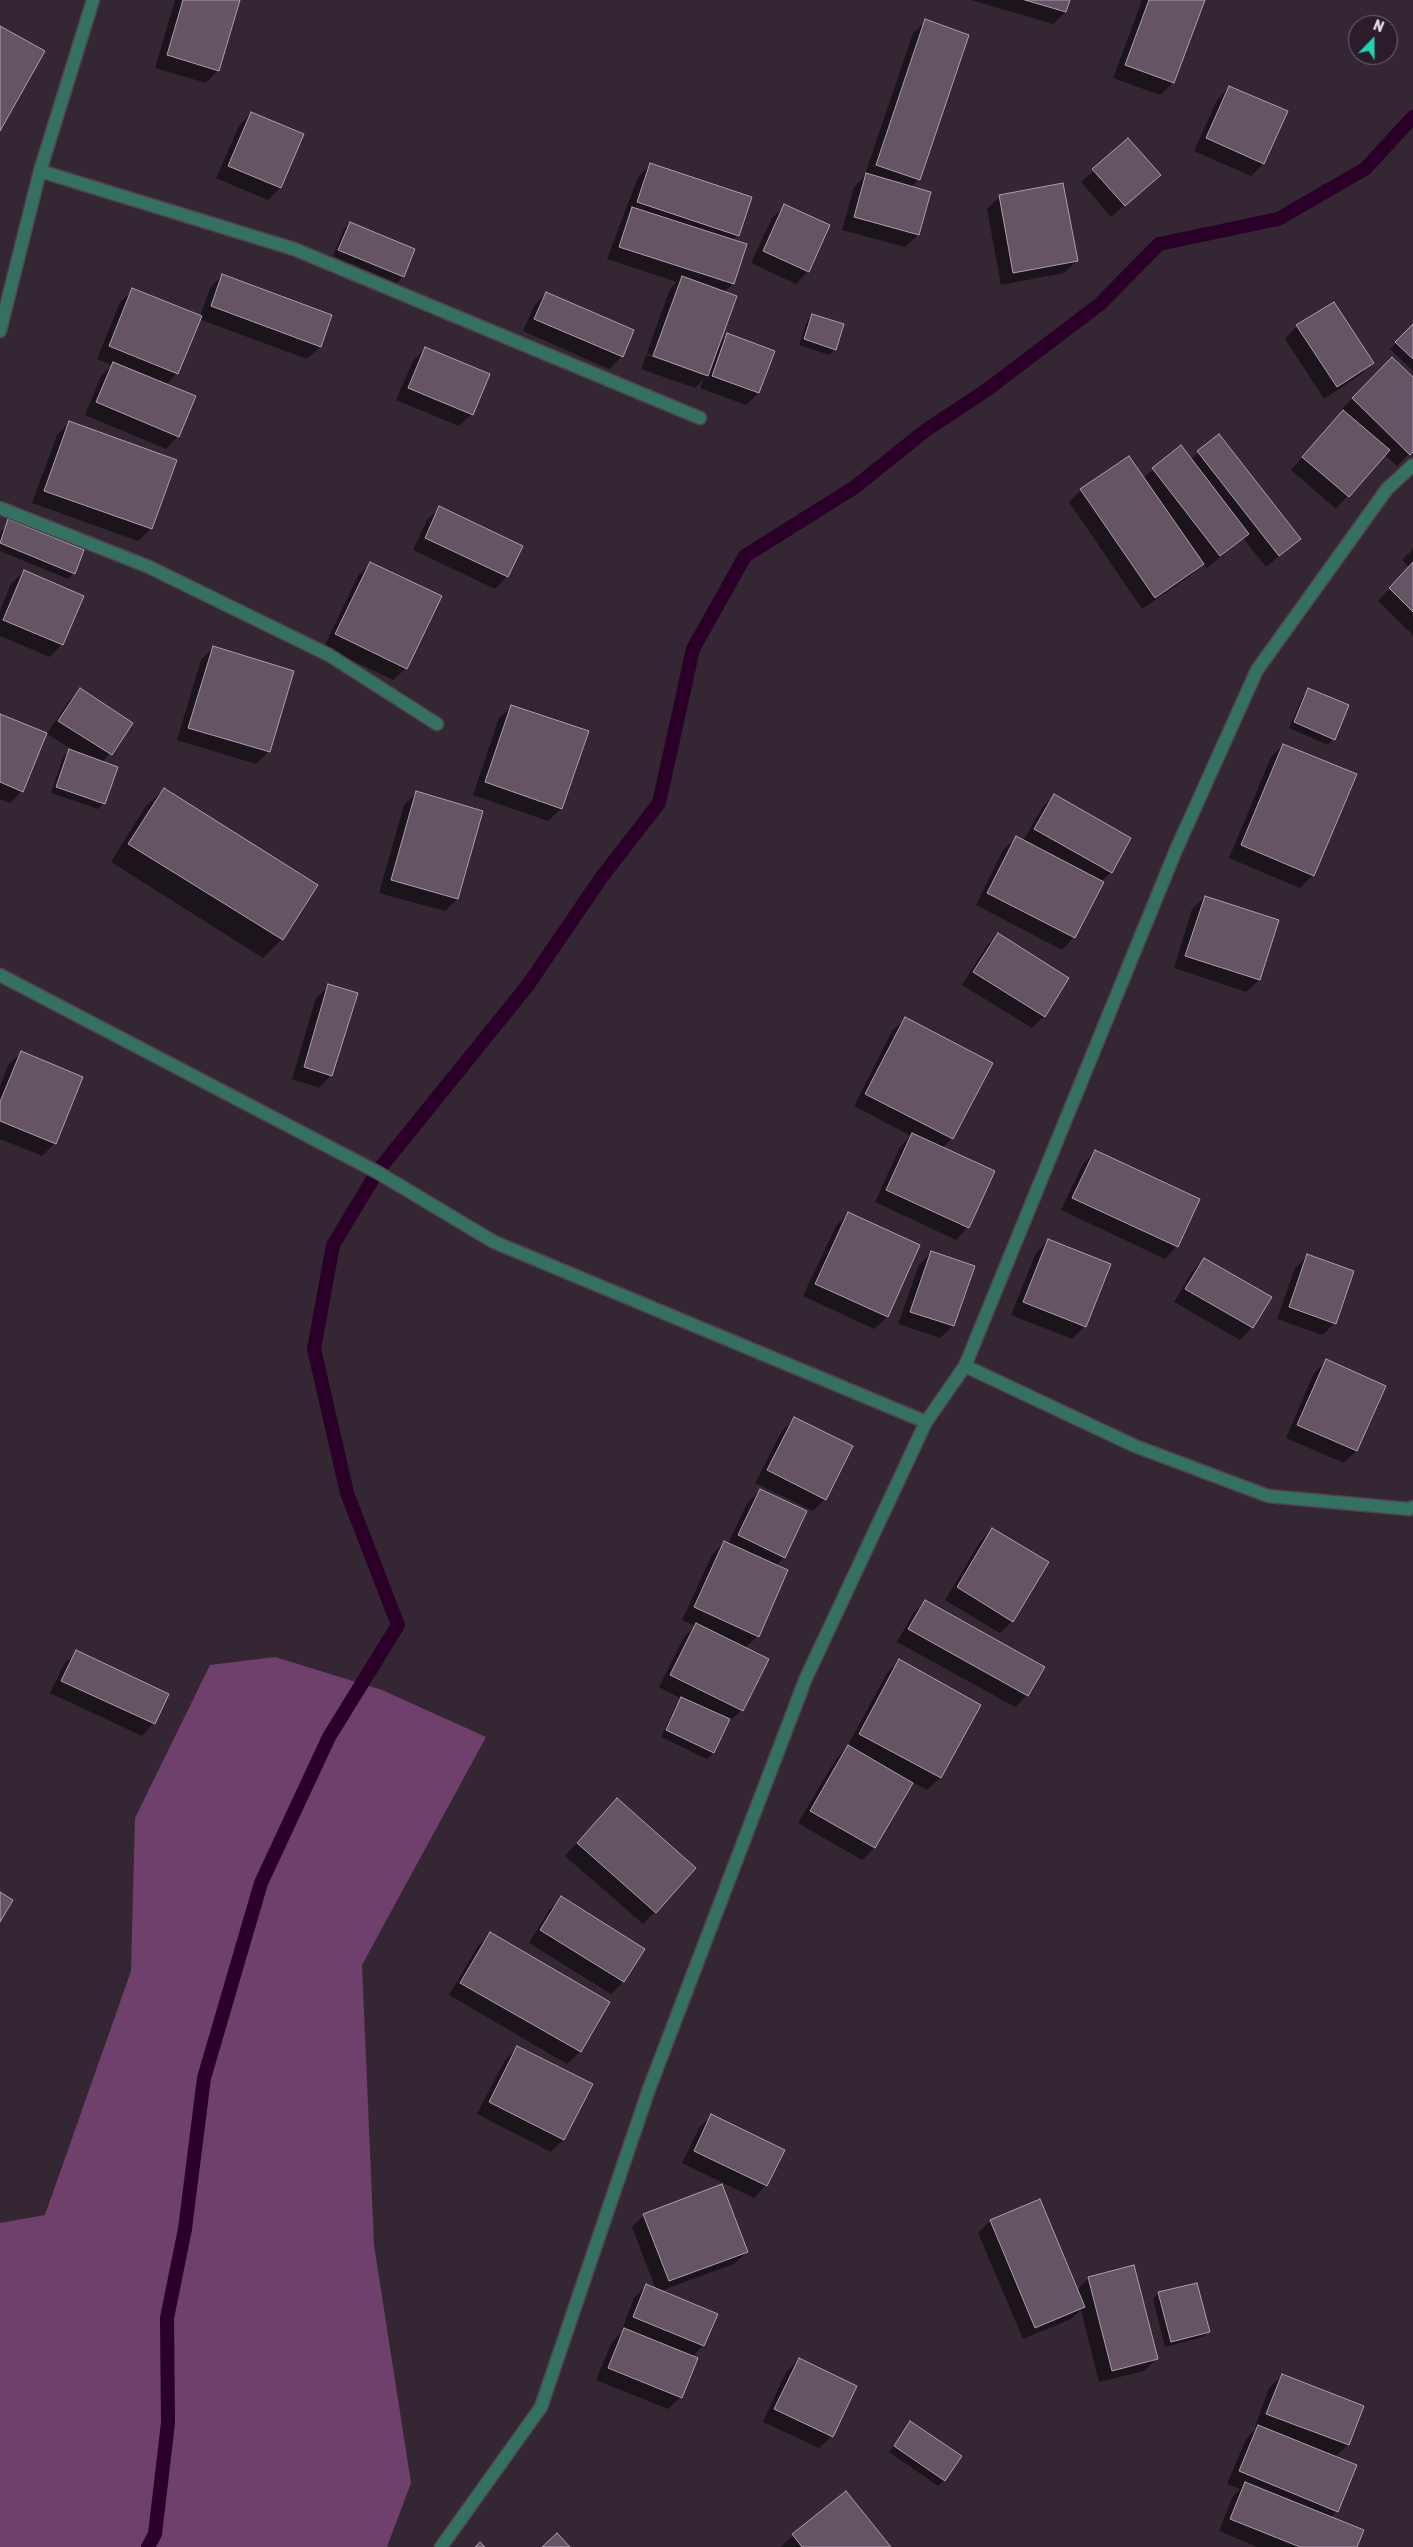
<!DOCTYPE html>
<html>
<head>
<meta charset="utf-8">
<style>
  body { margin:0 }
  #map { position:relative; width:1413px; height:2547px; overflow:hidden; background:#352634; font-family:Rubik,sans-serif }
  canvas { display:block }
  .north { position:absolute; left:1348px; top:15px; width:50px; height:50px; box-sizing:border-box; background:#2b1c2a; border:1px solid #746773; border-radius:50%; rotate:22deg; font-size:14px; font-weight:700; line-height:20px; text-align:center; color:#e2d8e1 }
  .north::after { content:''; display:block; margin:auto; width:18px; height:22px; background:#23d5af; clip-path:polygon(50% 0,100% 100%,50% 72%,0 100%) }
</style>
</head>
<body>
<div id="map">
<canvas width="1413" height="2547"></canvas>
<div class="north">N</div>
</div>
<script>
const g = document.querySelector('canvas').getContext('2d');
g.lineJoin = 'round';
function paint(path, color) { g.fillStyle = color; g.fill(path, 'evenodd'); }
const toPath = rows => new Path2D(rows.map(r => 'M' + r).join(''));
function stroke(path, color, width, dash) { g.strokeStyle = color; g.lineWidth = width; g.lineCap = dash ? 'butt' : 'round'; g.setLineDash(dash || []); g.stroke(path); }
paint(toPath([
  [275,1657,382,1690,486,1737,362,1965,374,2245,411,2483,387,2547,0,2547,0,2223,45,2215,131,1971,135,1818,210,1665]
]), '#6f406c');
paint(toPath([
  [175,0,236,0,218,70,206,83,155,68],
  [971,0,1068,0,1065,12,1053,24],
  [1142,0,1203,0,1173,83,1160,95,1113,78],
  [926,21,919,179,911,187,918,235,905,247,842,230,854,187,864,177,913,33],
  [1229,87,1263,164,1251,176,1194,151,1217,100],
  [251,113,280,188,268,200,216,178,239,126],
  [1128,140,1146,187,1111,217,1081,182],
  [650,165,738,235,732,241,745,245,733,284,724,292,719,343,728,334,774,351,758,393,746,405,700,388,704,379,695,388,641,369,670,289,677,282,607,259,638,177],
  [647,353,702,373,702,375,647,355],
  [1062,185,1076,261,1064,273,1001,285,987,209,999,197],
  [785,206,808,271,796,284,751,263,772,218],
  [350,223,414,250,403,277,397,283,333,256,344,229],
  [223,275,331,316,320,347,307,359,199,319,177,373,166,385,178,436,166,449,85,415,101,376,112,365,97,359,120,302,133,290,200,317,210,288],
  [546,293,622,356,609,369,523,331,534,306],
  [813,315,835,349,829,355,799,345,807,321],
  [1297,326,1373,362,1360,375,1324,399,1285,339],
  [1413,326,1413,371,1390,349],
  [425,349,472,414,459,426,396,400,413,361],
  [1379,371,1413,379,1413,450,1397,466,1384,454,1336,509,1291,470,1342,413,1340,411],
  [69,423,176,461,151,529,138,541,32,503,57,435],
  [1181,447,1191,460,1198,452,1299,539,1266,567,1243,538,1207,568,1204,563,1190,576,1142,609,1069,502,1081,490,1143,478],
  [440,508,507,576,495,589,413,550,427,520],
  [9,521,74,573,68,579,0,551,0,533],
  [1413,549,1413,635,1378,601,1409,567,1402,560],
  [371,563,406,668,393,680,324,647,358,576],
  [24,571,62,644,50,657,0,636,0,611,11,584],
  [213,648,269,751,256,764,177,740,201,660],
  [80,690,131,724,102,763,104,803,98,809,51,793,63,757,71,749,47,734,68,702],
  [1309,690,1333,739,1328,745,1289,728,1303,696],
  [512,706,561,809,548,821,473,795,499,718],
  [0,716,22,791,10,803,0,799],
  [1283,745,1313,875,1300,888,1229,858,1271,757],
  [164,789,316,885,282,939,263,958,111,862,145,807],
  [416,793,457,899,445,911,379,893,404,805],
  [1054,796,1111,872,1101,882,1074,937,1062,950,976,905,1003,850,1016,838,1023,841,1042,808],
  [1205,897,1259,980,1246,992,1174,968,1192,909],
  [998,935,1044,1016,1032,1028,962,985,986,947],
  [329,986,331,1075,319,1088,292,1079,316,998],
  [905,1019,952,1138,942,1148,968,1227,956,1240,875,1202,900,1147,911,1136,854,1106,892,1031],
  [21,1053,55,1143,42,1156,0,1139,0,1086,8,1065],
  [1095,1152,1177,1246,1165,1259,1061,1210,1083,1164],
  [848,1214,919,1246,887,1317,874,1329,803,1296,836,1226],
  [1048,1241,1085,1326,1072,1339,1011,1315,1036,1253],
  [931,1253,973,1267,953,1326,940,1338,898,1324,919,1265],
  [1307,1256,1335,1323,1322,1335,1277,1319,1295,1268],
  [1204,1260,1252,1327,1240,1340,1174,1302,1192,1272],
  [1326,1361,1356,1451,1344,1463,1286,1438,1314,1373],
  [794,1419,825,1499,813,1511,755,1483,782,1431],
  [760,1491,784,1557,776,1566,758,1636,745,1648,742,1710,728,1722,713,1753,707,1759,661,1737,676,1705,682,1699,659,1687,684,1637,695,1626,682,1620,712,1555,724,1542,728,1544,747,1503],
  [992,1529,1012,1621,1000,1633,945,1600,980,1542],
  [925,1601,1027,1695,1015,1707,897,1642,913,1614],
  [76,1652,154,1723,142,1736,50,1693,64,1664],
  [899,1661,979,1705,940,1778,927,1790,912,1782,874,1848,862,1860,798,1823,836,1759,847,1747,887,1673],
  [605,1812,655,1912,643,1924,565,1856],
  [562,1898,643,1949,623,1982,611,1994,529,1943,549,1910],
  [490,1934,609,2002,580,2052,567,2064,449,1995,478,1946],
  [517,2048,591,2085,563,2140,551,2152,477,2114,505,2060],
  [712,2116,766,2185,754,2198,682,2163,699,2128],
  [1039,2201,1077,2290,1088,2279,1156,2359,1144,2371,1099,2382,1081,2310,1071,2319,1023,2339,978,2233,990,2221],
  [644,2215,747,2252,734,2264,660,2291,703,2345,692,2357,681,2397,668,2409,596,2380,612,2342,624,2330,622,2329,634,2298,646,2286,656,2290,632,2227],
  [1159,2293,1209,2331,1203,2337,1165,2347,1153,2299],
  [799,2360,832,2436,819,2448,763,2422,786,2372],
  [1282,2376,1362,2407,1348,2445,1335,2457,1337,2511,1330,2518,1356,2547,1257,2547,1219,2531,1233,2496,1240,2489,1227,2484,1246,2439,1257,2428,1255,2427,1269,2388],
  [911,2423,944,2480,938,2486,889,2452],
  [845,2493,889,2547,781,2547,793,2535]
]), '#0007');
stroke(toPath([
  [148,2547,155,2534,168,2423,167,2318,185,2229,204,2078,261,1883,329,1737,398,1625,347,1493,314,1349,333,1245,377,1172,528,985,601,878,659,803,693,649,745,556,855,487,926,430,988,389,1100,304,1159,244,1278,219,1365,169,1413,117]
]), '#2a0029', 14);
const building = toPath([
  [183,0,240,0,219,71,167,55,183,0],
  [1025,0,1070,0,1066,12,1025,0],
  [1149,0,1205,0,1174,83,1125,65,1149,0],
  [925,19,969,35,920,180,876,165,925,19],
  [0,26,45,51,0,131,0,26],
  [1229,86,1288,111,1264,164,1206,138,1229,86],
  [251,112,304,134,281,188,228,166,251,112],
  [1128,138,1161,175,1125,206,1092,169,1128,138],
  [650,163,752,197,739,236,637,202,650,163],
  [866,173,931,192,919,235,854,217,866,173],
  [1063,183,1078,261,1013,273,999,195,1063,183],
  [784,204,830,225,809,272,763,251,784,204],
  [632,207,747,244,734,284,619,247,632,207],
  [350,222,415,249,404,277,338,250,350,222],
  [222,274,332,315,321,347,211,306,222,274],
  [682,276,737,296,708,376,653,356,682,276],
  [132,288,202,316,178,374,109,346,132,288],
  [546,292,634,330,623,357,534,319,546,292],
  [1334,302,1374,363,1337,387,1296,325,1334,302],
  [812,314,844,324,836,350,804,339,812,314],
  [1413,324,1413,359,1395,342,1413,324],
  [727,333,775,351,759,393,712,376,727,333],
  [425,347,490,374,473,415,408,388,425,347],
  [1392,357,1413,377,1413,452,1410,455,1352,398,1392,357],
  [113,362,196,396,179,437,96,402,113,362],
  [1343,410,1390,450,1349,497,1302,457,1343,410],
  [69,421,177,460,152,529,44,491,69,421],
  [1219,434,1301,539,1279,556,1197,451,1219,434],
  [1181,445,1249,534,1220,556,1152,468,1181,445],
  [1129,456,1204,564,1155,598,1080,489,1129,456],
  [439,506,523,546,508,577,425,538,439,506],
  [8,519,84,550,75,574,0,543,8,519],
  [370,562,442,596,407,669,335,634,370,562],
  [1413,562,1413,612,1389,588,1413,562],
  [24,570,84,596,63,645,3,620,24,570],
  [213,646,294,671,270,752,188,728,213,646],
  [80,688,133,723,112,755,58,721,80,688],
  [1308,688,1349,705,1335,740,1294,722,1308,688],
  [511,705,589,731,562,809,485,782,511,705],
  [0,714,47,733,23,792,0,782,0,714],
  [1283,744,1357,774,1314,876,1241,845,1283,744],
  [69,749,118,767,105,804,56,787,69,749],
  [164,788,318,885,283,940,128,844,164,788],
  [416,791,483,811,458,899,391,880,416,791],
  [1054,794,1131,838,1112,873,1034,829,1054,794],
  [1016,836,1104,882,1075,938,987,893,1016,836],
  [1205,896,1279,920,1260,980,1185,956,1205,896],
  [998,933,1069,978,1045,1017,973,972,998,933],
  [328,984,358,993,332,1076,304,1067,328,984],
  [905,1017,993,1063,953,1139,865,1094,905,1017],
  [21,1051,83,1077,56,1144,0,1121,0,1102,21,1051],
  [912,1133,995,1171,969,1228,886,1190,912,1133],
  [1095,1150,1200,1199,1178,1247,1072,1198,1095,1150],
  [848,1212,920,1245,888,1317,815,1284,848,1212],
  [1048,1239,1111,1264,1086,1327,1023,1302,1048,1239],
  [931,1251,975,1266,954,1326,910,1312,931,1251],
  [1307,1254,1354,1271,1336,1324,1289,1307,1307,1254],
  [1204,1258,1272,1297,1253,1328,1185,1289,1204,1258],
  [1326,1359,1386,1386,1357,1451,1297,1425,1326,1359],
  [794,1417,853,1446,826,1500,767,1470,794,1417],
  [760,1489,807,1511,785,1558,738,1535,760,1489],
  [992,1528,1049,1562,1013,1622,957,1587,992,1528],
  [724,1541,788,1570,759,1637,694,1607,724,1541],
  [925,1600,1045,1667,1028,1696,908,1629,925,1600],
  [696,1623,769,1659,743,1711,670,1675,696,1623],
  [76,1650,169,1694,155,1724,61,1681,76,1650],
  [899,1659,981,1705,941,1778,859,1734,899,1659],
  [681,1697,730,1719,714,1753,666,1730,681,1697],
  [848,1745,913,1783,875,1848,810,1811,848,1745],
  [617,1798,696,1868,656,1913,577,1843,617,1798],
  [0,1892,13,1900,0,1922,0,1892],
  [561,1896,645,1949,624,1982,540,1930,561,1896],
  [490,1932,610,2002,581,2052,460,1983,490,1932],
  [517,2046,593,2084,564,2140,489,2102,517,2046],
  [711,2114,785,2150,767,2186,694,2151,711,2114],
  [722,2184,748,2252,669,2281,643,2214,722,2184],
  [1040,2199,1085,2307,1035,2328,990,2220,1040,2199],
  [1134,2265,1158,2359,1112,2371,1088,2277,1134,2265],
  [1197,2283,1210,2332,1171,2342,1158,2292,1197,2283],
  [646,2284,718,2314,704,2346,633,2317,646,2284],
  [624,2328,698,2358,682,2398,608,2368,624,2328],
  [799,2358,857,2386,833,2437,774,2409,799,2358],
  [1282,2374,1364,2406,1349,2445,1266,2414,1282,2374],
  [910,2421,962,2456,945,2481,894,2446,910,2421],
  [1258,2425,1357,2465,1338,2512,1239,2471,1258,2425],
  [1245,2482,1364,2530,1357,2547,1300,2547,1230,2519,1245,2482],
  [846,2491,891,2547,802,2547,792,2534,846,2491],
  [557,2533,570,2547,542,2547,557,2533],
  [480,2542,485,2547,475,2547,480,2542]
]);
paint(building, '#655564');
stroke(building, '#af9dae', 1);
const minor = toPath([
  [40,171,294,249,700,418],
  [0,331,40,171,93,0],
  [0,508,149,567,329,655,437,724],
  [0,975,377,1172,494,1242,926,1422],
  [965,1366,1135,1446,1268,1496,1409,1509,1413,1507],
  [441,2547,541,2407,649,2089,806,1678,926,1422,965,1366,1176,850,1257,670,1387,489,1413,465]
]);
stroke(minor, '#514250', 15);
stroke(minor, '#357160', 12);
</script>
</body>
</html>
